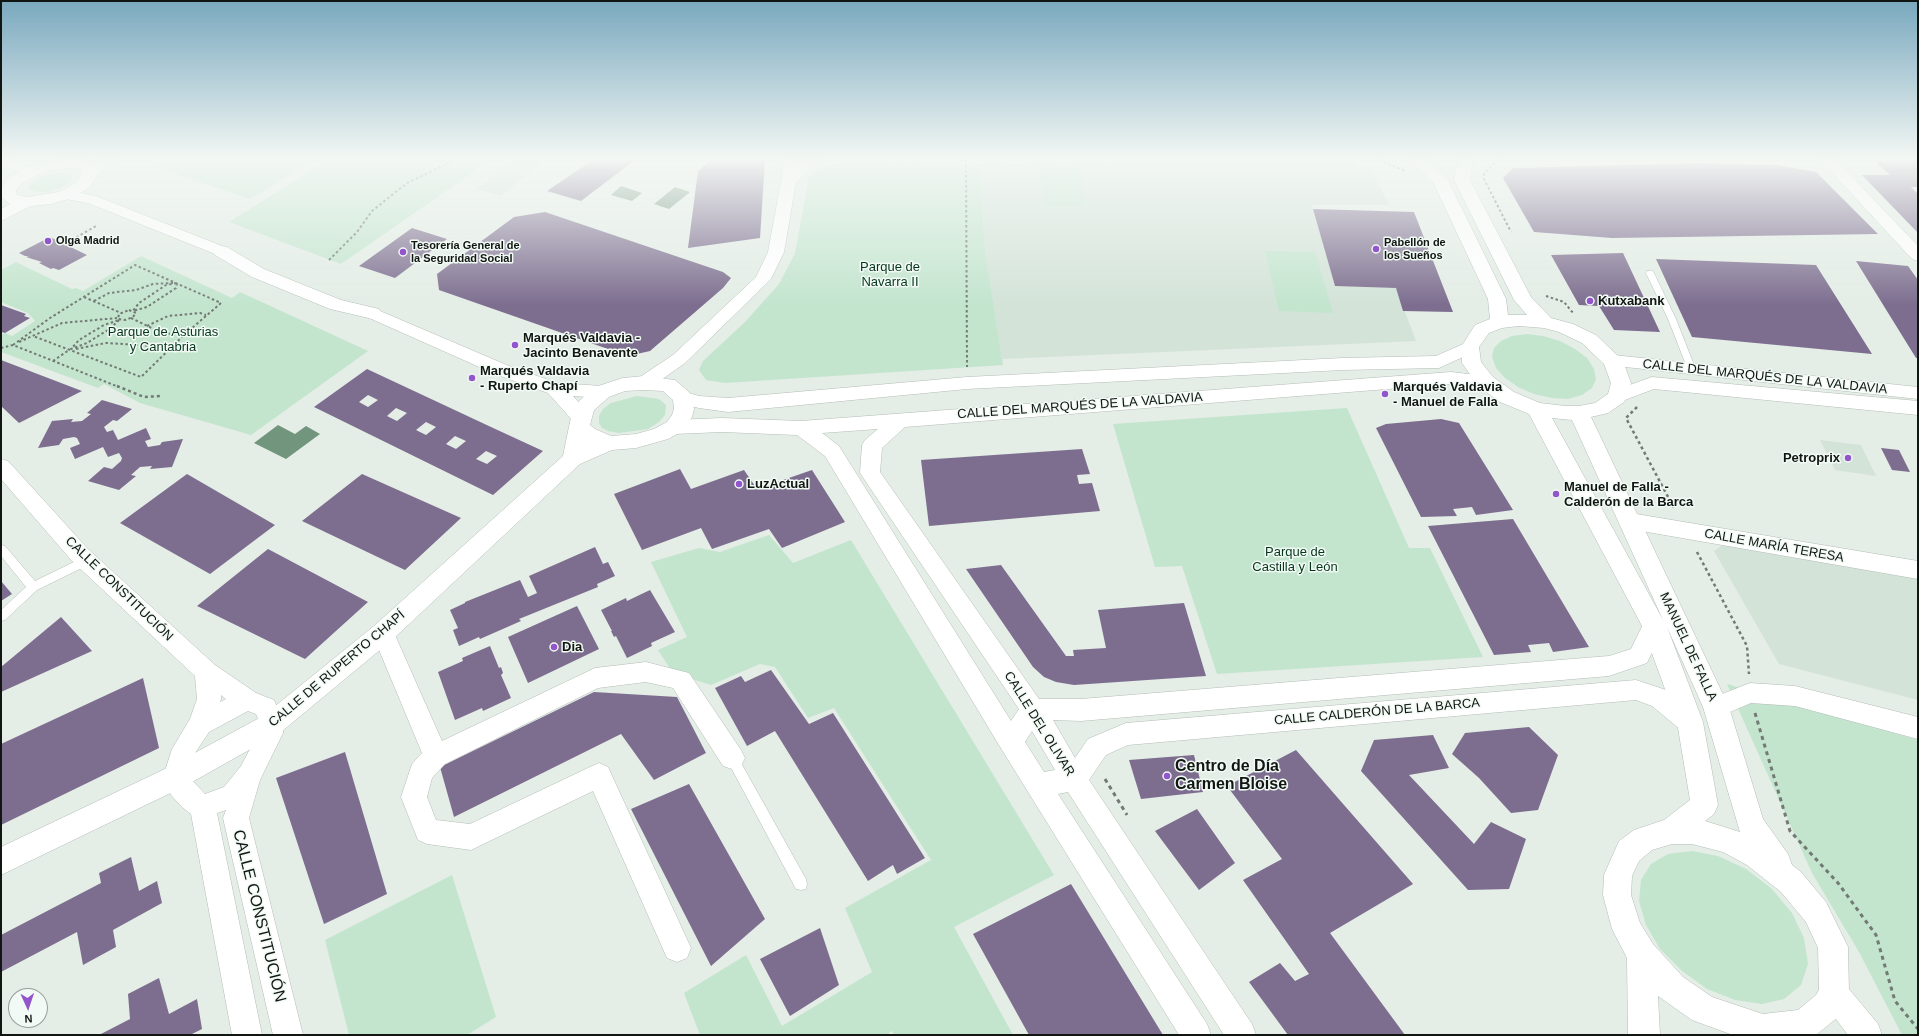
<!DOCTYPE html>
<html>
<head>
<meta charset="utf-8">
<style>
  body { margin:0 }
  #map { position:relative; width:1919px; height:1036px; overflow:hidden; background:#e4ede6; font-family:Helvetica,sans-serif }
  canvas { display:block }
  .frame { position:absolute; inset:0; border:2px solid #121613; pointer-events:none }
  .north { position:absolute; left:8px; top:988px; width:40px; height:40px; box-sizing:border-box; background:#f1faf4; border:1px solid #989f9a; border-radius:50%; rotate:177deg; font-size:11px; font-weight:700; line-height:16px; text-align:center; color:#121613 }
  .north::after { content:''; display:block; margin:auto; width:14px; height:18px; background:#9255cc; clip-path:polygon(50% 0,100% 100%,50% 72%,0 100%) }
</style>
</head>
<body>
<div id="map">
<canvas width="1919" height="1036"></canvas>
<div class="frame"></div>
<div class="north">N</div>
</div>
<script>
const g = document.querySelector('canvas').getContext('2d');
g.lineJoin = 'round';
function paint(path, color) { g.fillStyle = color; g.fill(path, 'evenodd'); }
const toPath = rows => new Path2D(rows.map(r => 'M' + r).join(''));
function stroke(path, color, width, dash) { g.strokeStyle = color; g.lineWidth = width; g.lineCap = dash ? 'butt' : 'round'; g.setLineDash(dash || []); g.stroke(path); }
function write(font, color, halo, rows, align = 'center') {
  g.font = font + ' Helvetica,sans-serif'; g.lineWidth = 3; g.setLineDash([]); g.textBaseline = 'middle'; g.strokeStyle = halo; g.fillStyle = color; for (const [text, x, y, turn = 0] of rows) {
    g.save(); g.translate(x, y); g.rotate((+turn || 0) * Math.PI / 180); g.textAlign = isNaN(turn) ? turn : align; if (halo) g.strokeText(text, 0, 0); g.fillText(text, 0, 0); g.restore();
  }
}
paint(toPath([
  [514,160,546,160,501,196,476,189],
  [1352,163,1373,172,1389,205,1312,205,1335,286,1396,288,1416,341,1002,359,985,250,980,164],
  [1820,440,1861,445,1876,476,1835,470],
  [1724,544,1918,578,1918,700,1779,664,1714,551]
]), '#d3e3d8');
paint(toPath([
  [163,160,315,160,250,199,152,166],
  [328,160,491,160,341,264,229,222],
  [844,163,980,164,985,250,1003,365,725,383,706,380,699,370,703,361,745,322,779,284,795,253,809,177,824,166],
  [1039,167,1080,167,1086,206,1044,206],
  [55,172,71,174,72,180,63,187,49,192,36,192,29,189,29,186,34,180],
  [1265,251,1315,252,1333,313,1279,311],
  [141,256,232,298,240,292,368,351,251,435,140,403,104,384,98,388,1,352,1,335,5,333,12,336,35,321,28,313,1,302,1,270,16,262,72,289,76,288,83,291],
  [1527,334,1543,336,1560,341,1575,349,1587,358,1594,369,1596,379,1592,388,1582,395,1568,399,1552,398,1534,394,1518,387,1505,378,1496,368,1492,357,1494,348,1501,341,1512,336],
  [637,396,659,399,666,405,665,415,659,422,648,429,619,433,608,431,602,428,599,423,599,416,603,409,611,403],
  [1347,408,1409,548,1430,548,1483,657,1217,674,1182,566,1155,567,1113,424],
  [769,535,793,563,851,540,1054,875,954,927,1013,1035,894,1035,892,1031,886,1035,700,1035,684,993,746,955,782,1026,872,972,845,908,931,860,834,708,808,718,775,667,760,664,711,685,673,673,658,650,687,637,651,562,699,548,720,552],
  [1727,684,1918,740,1918,1035,1902,1035,1859,952,1812,873],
  [1692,851,1718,856,1746,869,1771,888,1792,913,1804,938,1808,964,1801,985,1784,999,1762,1004,1735,1000,1707,989,1682,971,1660,949,1646,925,1639,901,1641,880,1651,864,1668,854],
  [452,875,496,1017,467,1035,349,1035,325,940]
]), '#c3e5ce');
paint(toPath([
  [621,186,642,193,632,201,611,195],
  [675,187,690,192,669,209,654,204],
  [278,425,295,434,306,426,320,434,286,459,254,443]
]), '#72957e');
paint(toPath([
  [593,160,635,160,581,201,547,191],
  [711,160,765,160,760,238,688,248,698,171],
  [1918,160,1918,187,1911,187,1918,194,1918,233,1862,175,1890,175,1874,161],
  [1699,163,1777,165,1816,172,1878,234,1612,238,1534,232,1503,178,1513,168],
  [1313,209,1414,212,1453,312,1403,311,1396,288,1335,286],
  [545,212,723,272,731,278,723,288,650,351,628,356,439,290,437,274,514,217],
  [412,228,447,239,395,278,359,266],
  [50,237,87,255,59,270,53,268,51,269,39,263,42,262,26,257,29,256,25,256,19,253],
  [1623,253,1660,332,1614,330,1599,306,1579,305,1551,255],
  [1656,259,1816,265,1872,354,1692,337],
  [1856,261,1908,266,1918,280,1918,358,1916,358],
  [1,305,26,314,24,316,30,318,5,333,1,332],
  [1,360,82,391,19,423,1,406],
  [367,369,491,427,543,451,493,495,314,407],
  [368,395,378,400,368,407,359,402],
  [396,408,407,413,397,421,387,416],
  [426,422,436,427,426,435,416,430],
  [455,436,466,441,456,449,446,444],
  [486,451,497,456,487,464,476,459],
  [102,400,132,409,117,421,113,420,104,427,107,432,113,430,118,440,146,428,151,439,145,441,148,447,160,445,162,442,183,439,172,467,150,469,152,466,140,467,131,475,136,476,119,490,88,481,104,467,112,469,121,461,122,458,119,453,108,457,103,447,75,459,70,448,80,444,77,438,74,437,63,439,59,445,38,448,52,421,73,419,71,422,82,421,91,414,87,413],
  [1441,419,1459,423,1513,510,1476,515,1472,507,1453,509,1457,516,1421,517,1376,428,1386,424],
  [1881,448,1899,450,1910,472,1892,470],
  [1082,449,1090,474,1077,475,1079,484,1092,483,1100,511,929,526,921,460],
  [680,469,691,489,744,470,757,489,812,470,845,522,782,548,769,529,712,549,701,528,642,550,614,494],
  [187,474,275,525,210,574,120,523],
  [362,474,461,518,405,570,302,521],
  [1513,519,1589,647,1553,652,1549,643,1528,645,1531,652,1494,655,1428,526],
  [595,547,603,564,608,562,615,576,597,584,598,587,519,619,521,621,480,639,479,637,459,646,453,630,458,628,450,610,465,603,465,602,520,580,528,597,537,593,529,576],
  [268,549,368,602,305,659,197,606],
  [1001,565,1066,656,1074,656,1073,650,1106,648,1098,610,1184,603,1206,676,1074,685,1056,682,1044,677,1033,667,966,569],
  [1,581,12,594,1,601],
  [650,590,675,632,651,643,652,646,627,658,616,636,614,637,611,631,612,631,601,610,626,598,627,601],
  [577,606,599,649,528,683,508,637],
  [61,617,92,651,1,692,1,667],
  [490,646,499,668,501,667,503,673,501,675,511,698,483,711,482,708,455,720,438,672,463,661,462,658],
  [771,670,809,724,833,713,925,858,897,874,893,865,868,881,775,731,747,746,715,688,741,676,745,682],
  [143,678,159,748,1,825,1,744],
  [594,692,677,697,706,753,654,780,621,734,454,817,440,767],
  [1529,727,1558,755,1538,810,1511,813,1479,778,1452,754,1465,733],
  [1433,735,1449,768,1409,775,1474,844,1491,822,1526,839,1509,889,1468,890,1361,771,1374,740],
  [1296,750,1413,884,1330,933,1405,1035,1288,1035,1249,982,1280,963,1295,981,1309,974,1243,880,1282,859,1227,786],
  [345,752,387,894,324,924,276,778],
  [1194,755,1203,792,1141,799,1129,760],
  [689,784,765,919,711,966,631,809],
  [1197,809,1235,863,1199,890,1155,831],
  [131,857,139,891,157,881,162,903,113,930,116,947,83,965,77,932,1,972,1,935,101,883,99,873],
  [1071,884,1163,1035,1029,1035,973,934],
  [820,928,839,985,790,1016,760,959],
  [159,978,169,1014,197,999,202,1029,190,1035,99,1035,130,1019,128,994]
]), '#7d6e8f');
const lane = toPath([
  [1647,271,1653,271,1654,273,1676,319,1696,370,1695,372,1692,373,1688,370,1668,319,1646,273,1647,271],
  [1,545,5,546,35,581,82,558,86,557,90,558,91,561,90,564,37,590,5,620,1,621,1,610,26,587,1,556,1,545],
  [732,753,736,754,806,879,807,884,806,889,801,890,796,889,728,762,726,758,728,754,732,753]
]);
const street = toPath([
  [1,160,13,160,34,169,37,172,34,175,24,175,1,165,1,160],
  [784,160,798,160,798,164,805,160,821,160,796,182,784,252,771,279,685,363,651,387,644,389,637,387,635,383,637,379,673,355,756,277,768,252,781,181,784,160],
  [1816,160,1836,160,1918,246,1918,261,1912,259,1825,165,1818,163,1816,160],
  [65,190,96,196,227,248,229,251,227,254,221,256,215,254,88,203,60,198,57,195,60,192,65,190],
  [373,308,509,366,557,383,602,386,609,387,611,392,609,397,602,398,573,396,591,417,588,422,581,424,574,422,548,393,495,374,367,317,364,313,367,309,373,308],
  [1470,341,1476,343,1479,347,1476,351,1439,368,1343,370,967,389,728,412,699,408,675,402,673,397,675,392,682,391,699,396,728,398,967,377,1343,358,1436,356,1470,341],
  [1613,355,1918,387,1918,399,1607,365,1604,361,1607,357,1613,355],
  [1451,372,1486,376,1493,378,1495,382,1493,386,1486,388,1451,384,905,427,882,448,880,472,1039,699,1081,699,1609,656,1631,649,1646,618,1654,616,1662,618,1665,625,1647,663,1609,676,1081,721,1053,720,1075,758,1088,739,1126,723,1636,680,1669,691,1699,714,1702,722,1699,730,1690,733,1681,730,1652,706,1636,700,1128,745,1106,755,1089,780,1252,1024,1256,1035,1224,1035,1068,792,1058,794,1207,1024,1211,1035,1179,1035,1002,750,825,456,797,435,722,432,674,434,667,432,664,427,667,422,674,420,722,418,801,421,1451,372],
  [878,429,865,440,862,445,860,473,1019,709,1011,721,839,446,822,433,878,429],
  [1032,731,1055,770,1044,772,1025,742,1032,731],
  [1652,377,1918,401,1918,415,1654,389,1617,403,1610,402,1608,397,1610,392,1652,377],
  [1,459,8,461,88,549,215,665,256,693,274,700,284,724,283,733,260,780,249,818,303,1035,273,1035,223,818,226,810,217,813,262,1035,232,1035,191,814,182,807,171,795,163,777,172,749,190,719,197,699,195,676,72,561,1,479,1,459],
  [221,695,226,699,220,702,221,699,221,695],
  [248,711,256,714,260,724,259,732,241,766,224,787,205,794,189,777,195,753,209,732,248,711],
  [1630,513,1918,561,1918,579,1630,529,1623,527,1619,521,1623,515,1630,513],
  [383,624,391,626,442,741,595,668,646,662,689,673,741,750,745,758,741,766,732,769,723,766,673,688,646,682,598,688,445,764,432,778,427,797,436,820,470,824,590,767,599,763,608,767,691,948,687,958,677,962,667,958,593,791,471,850,427,844,418,840,401,797,412,764,422,753,372,633,375,626,383,624],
  [1750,683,1795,686,1918,717,1918,739,1795,706,1751,703,1716,718,1707,714,1704,707,1707,700,1750,683],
  [1834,978,1844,983,1878,1024,1882,1035,1848,1035,1824,1003,1819,993,1824,983,1834,978]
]);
const secondary = toPath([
  [60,160,81,160,93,163,98,160,116,160,98,174,89,188,71,198,52,204,31,206,1,221,1,209,10,204,1,197,1,188,10,177,36,164,60,160],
  [68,168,78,168,83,172,77,182,59,192,27,197,17,195,16,190,22,183,46,171,68,168],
  [1415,160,1427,160,1448,180,1506,299,1508,315,1527,315,1514,300,1454,180,1458,160,1472,160,1473,161,1470,180,1531,297,1551,318,1573,324,1596,335,1623,361,1631,383,1627,397,1624,402,1608,413,1591,417,1729,707,1763,819,1788,854,1792,865,1801,872,1826,902,1848,947,1849,993,1838,1017,1816,1035,1733,1035,1692,1020,1658,996,1660,1035,1628,1035,1627,958,1612,929,1603,895,1604,875,1619,841,1634,830,1664,820,1690,800,1677,722,1642,626,1529,414,1500,402,1479,387,1462,363,1461,347,1475,325,1490,319,1488,299,1433,182,1415,166,1413,163,1415,160],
  [1519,326,1544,328,1559,332,1582,343,1604,364,1611,383,1608,394,1595,403,1579,406,1565,406,1540,403,1514,392,1493,377,1481,362,1479,347,1489,333,1502,328,1519,326],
  [1552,418,1572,420,1664,622,1662,618,1552,418],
  [1667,627,1703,707,1740,832,1705,821,1714,814,1718,805,1703,722,1667,627],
  [1672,844,1692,844,1723,852,1747,865,1781,892,1806,922,1818,948,1819,990,1816,995,1798,1010,1763,1014,1712,997,1683,977,1653,944,1640,923,1631,895,1632,876,1639,861,1652,850,1672,844],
  [221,246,227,247,264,269,341,300,379,309,382,313,379,317,373,319,330,309,252,277,215,255,212,251,215,247,221,246],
  [644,376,675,380,689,392,692,397,694,409,692,417,681,432,668,439,636,448,612,450,580,464,392,640,281,732,185,786,1,875,1,847,167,768,263,716,374,626,563,456,571,417,579,401,595,387,623,378,644,376],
  [644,390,663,391,673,400,674,409,672,415,667,422,654,429,636,434,611,436,595,429,590,425,594,410,609,397,625,391,644,390]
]);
stroke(lane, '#b4bdb7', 1);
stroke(street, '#b4bdb7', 1);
stroke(secondary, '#b4bdb7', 1);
stroke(toPath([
  [966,160,967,367],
  [1379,160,1405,171],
  [1499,160,1484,173,1484,179,1511,232],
  [72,240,96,226],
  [329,260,357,232,372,211,407,183,449,163,449,160],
  [177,283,176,288,147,307,133,311,139,303,166,285,177,283],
  [1546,296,1564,302,1573,313],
  [84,297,121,313],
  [94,301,109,293,136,290,153,284,173,283],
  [129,310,136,313,133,317,125,320,118,319,119,314,129,310],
  [131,318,162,333,184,335],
  [119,320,111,328,87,343,71,349,79,340,104,325,119,320],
  [147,326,168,316,200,313,206,315],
  [19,342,62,323,117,318],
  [13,345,50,318,135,265,221,303,184,335,141,377,33,336],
  [1,348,13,345,119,387],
  [76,349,106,343,172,347],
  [53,361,69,350]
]), '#737974', 2, [2.5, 2.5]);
stroke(toPath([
  [117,386,144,397,162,396],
  [1637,407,1626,418,1675,510],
  [1697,552,1747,646,1749,674]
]), '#737974', 2.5, [3, 3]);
stroke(toPath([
  [1755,713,1790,831,1838,883,1876,935,1895,1001,1918,1029],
  [1105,779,1127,815]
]), '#737974', 3, [4, 4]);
paint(lane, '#fff');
paint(street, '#fff');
paint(secondary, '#fff');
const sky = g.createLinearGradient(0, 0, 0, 305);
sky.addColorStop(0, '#79a8be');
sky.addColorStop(0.52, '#f3f7f4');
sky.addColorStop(1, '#f3f7f400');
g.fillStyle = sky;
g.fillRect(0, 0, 1919, 305);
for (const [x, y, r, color] of [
  [48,241,4,"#9255cc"],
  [1376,249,4,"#9255cc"],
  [403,252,4,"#9255cc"],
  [1590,301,4,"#9255cc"],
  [515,345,4,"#9255cc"],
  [472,378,4,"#9255cc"],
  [1385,394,4,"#9255cc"],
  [1848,458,4,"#9255cc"],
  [739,484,4,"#9255cc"],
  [1556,494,4,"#9255cc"],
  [554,647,4,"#9255cc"],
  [1167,776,4,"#9255cc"]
]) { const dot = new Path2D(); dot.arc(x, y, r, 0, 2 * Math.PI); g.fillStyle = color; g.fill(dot); stroke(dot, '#f1faf4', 1.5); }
write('bold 11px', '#121613', '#f1faf4', [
  ["Olga Madrid",56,241],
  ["Pabellón de",1384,243],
  ["los Sueños",1384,256],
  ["Tesorería General de",411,246],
  ["la Seguridad Social",411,259]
], 'left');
write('13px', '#07361d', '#f1faf4', [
  ["Parque de",890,267],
  ["Navarra II",890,282],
  ["Parque de Asturias",163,332],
  ["y Cantabria",163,347],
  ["Parque de",1295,552],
  ["Castilla y León",1295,567]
]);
write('bold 13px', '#121613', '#f1faf4', [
  ["Kutxabank",1598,301],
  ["Marqués Valdavia -",523,338],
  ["Jacinto Benavente",523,353],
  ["Marqués Valdavia",480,371],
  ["- Ruperto Chapí",480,386],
  ["Marqués Valdavia",1393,387],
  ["- Manuel de Falla",1393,402],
  ["Petroprix",1840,458,"right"],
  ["LuzActual",747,484],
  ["Manuel de Falla -",1564,487],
  ["Calderón de la Barca",1564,502],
  ["Dia",562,647]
], 'left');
write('13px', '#121613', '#f1faf4', [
  ["CALLE DEL MARQUÉS DE LA VALDAVIA",1765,377,6],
  ["CALLE DEL MARQUÉS DE LA VALDAVIA",1080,406,-4],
  ["CALLE MARÍA TERESA",1774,546,10],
  ["CALLE CONSTITUCIÓN",119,589,44],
  ["MANUEL DE FALLA",1688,647,65],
  ["CALLE DE RUPERTO CHAPÍ",337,669,-40],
  ["CALLE CALDERÓN DE LA BARCA",1377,712,-5],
  ["CALLE DEL OLIVAR",1039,724,58]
]);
write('bold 16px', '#121613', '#f1faf4', [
  ["Centro de Día",1175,767],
  ["Carmen Bloise",1175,785]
], 'left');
write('16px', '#121613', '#f1faf4', [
  ["CALLE CONSTITUCIÓN",259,916,76]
]);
</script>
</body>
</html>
